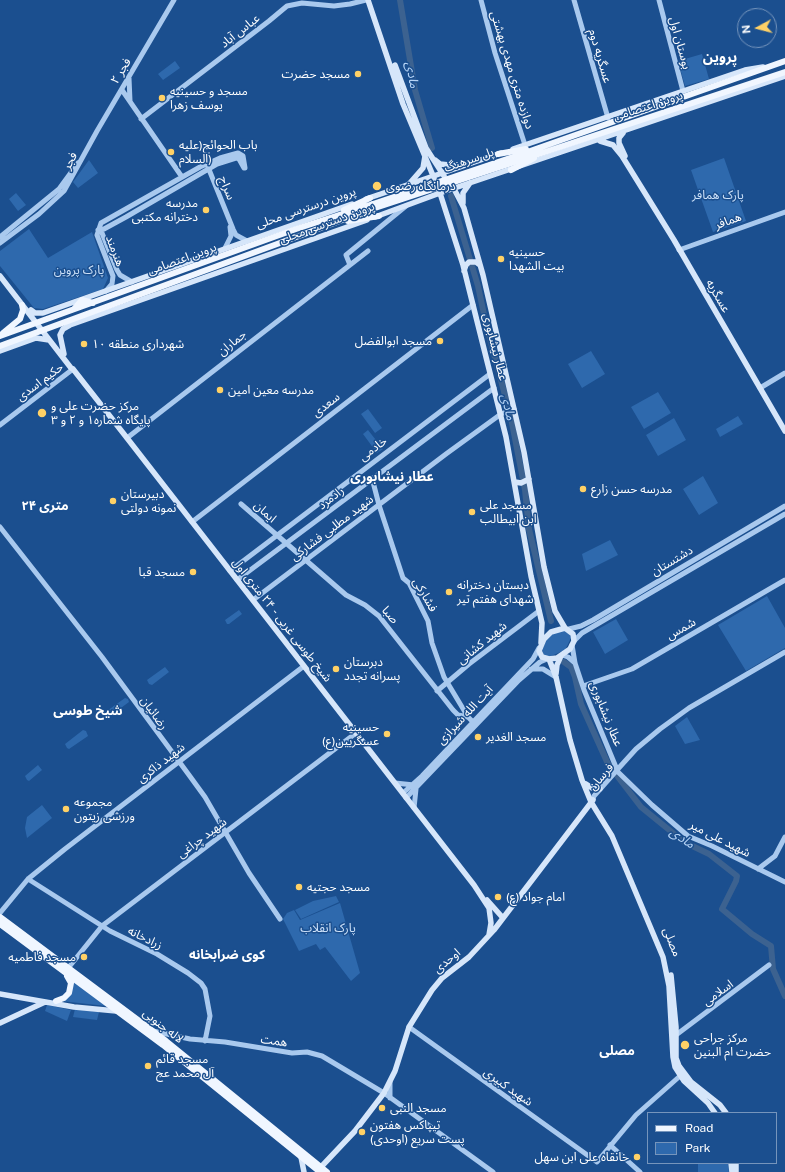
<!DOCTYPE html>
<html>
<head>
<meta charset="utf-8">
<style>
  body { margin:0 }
  #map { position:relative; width:785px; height:1172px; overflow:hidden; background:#1b4f8f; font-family:"Public Sans",sans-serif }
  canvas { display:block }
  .legend { position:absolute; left:647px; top:1112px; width:130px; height:52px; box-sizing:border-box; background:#1b4f8f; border:1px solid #7695bc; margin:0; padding:5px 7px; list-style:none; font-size:12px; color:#fff }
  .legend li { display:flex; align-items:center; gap:8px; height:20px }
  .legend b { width:20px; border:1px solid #7695bc }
  .north { position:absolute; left:737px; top:8px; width:40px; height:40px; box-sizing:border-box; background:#1b4f8f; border:1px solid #7695bc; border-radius:50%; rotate:263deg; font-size:11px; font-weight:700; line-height:16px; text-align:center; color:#fff }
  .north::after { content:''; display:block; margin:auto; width:14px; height:18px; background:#ffd166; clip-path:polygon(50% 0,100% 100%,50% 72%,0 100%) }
</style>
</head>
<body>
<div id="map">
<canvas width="785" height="1172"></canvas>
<ul class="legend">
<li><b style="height:5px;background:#f0f6ff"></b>Road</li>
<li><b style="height:11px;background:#2e69ad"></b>Park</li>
</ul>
<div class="north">N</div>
</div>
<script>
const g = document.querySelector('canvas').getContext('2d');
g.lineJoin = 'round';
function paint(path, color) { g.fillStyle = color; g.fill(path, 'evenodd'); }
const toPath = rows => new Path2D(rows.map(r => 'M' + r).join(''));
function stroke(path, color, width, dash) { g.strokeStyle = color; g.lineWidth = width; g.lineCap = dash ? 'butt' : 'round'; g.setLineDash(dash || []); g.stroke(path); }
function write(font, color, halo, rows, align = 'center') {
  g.font = font + ' "Public Sans","Noto Sans Arabic",sans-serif'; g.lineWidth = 3; g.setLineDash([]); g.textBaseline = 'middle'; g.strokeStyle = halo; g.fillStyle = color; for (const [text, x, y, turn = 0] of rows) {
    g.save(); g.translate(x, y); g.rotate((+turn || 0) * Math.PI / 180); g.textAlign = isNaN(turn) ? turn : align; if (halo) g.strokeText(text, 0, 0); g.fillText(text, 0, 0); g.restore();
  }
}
paint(toPath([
  [702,54,709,79,685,86,678,61],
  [175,61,180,68,163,80,158,74],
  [724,158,746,221,713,232,691,170],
  [89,160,98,173,78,188,73,182],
  [16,193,26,205,18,211,9,199],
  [29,229,48,258,92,232,108,278,103,289,43,309,34,308,0,266,0,251],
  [591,351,605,374,582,388,568,364],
  [658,392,671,413,644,429,631,407],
  [368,409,382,428,375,433,361,414],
  [738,416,743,424,720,437,716,429],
  [674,418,686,440,658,456,646,435],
  [368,430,383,449,377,453,363,434],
  [703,476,718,503,699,515,683,489],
  [610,540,618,555,586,571,582,554],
  [767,596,785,628,785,648,746,671,718,625],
  [239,610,242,614,229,624,227,624,225,620],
  [616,619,628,640,605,654,593,632],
  [563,629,570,634,571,638,565,650,549,657,544,655,542,651,546,640,552,633],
  [165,667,169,672,152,685,149,684,147,680],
  [125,698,128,699,129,702,106,719,104,713],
  [687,717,700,740,685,744,675,726],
  [83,730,86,731,88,736,69,749,67,748,65,744],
  [38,765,42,770,29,781,27,780,25,776],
  [42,805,52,818,27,838,25,828,27,817],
  [336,896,339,902,301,919,295,910,313,901],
  [340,903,360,973,351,981,325,947,320,950,316,944,299,951,283,919,287,913,294,910,300,920],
  [71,979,106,1006,61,1001,66,998],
  [47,1005,71,1010,67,1021,45,1011],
  [75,1009,99,1012,97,1020,73,1017],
  [698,1163,728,1163,729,1172,698,1172]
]), '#2e69ad');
stroke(toPath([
  [400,0,415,90,432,148],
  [451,196,478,286,486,324,511,418,525,490,529,529,551,621],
  [564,662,571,667,575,677,581,704,608,764,641,807,684,842,709,854,737,876,736,881,722,909,752,934,771,946,773,969,785,996]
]), '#3c6290', 6);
stroke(toPath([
  [481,0,495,53,525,145],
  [574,0,608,118],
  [659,0,683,91],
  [129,78,130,101],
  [122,90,182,177],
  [141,119,269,21,287,6,302,3,334,6,350,4,366,0],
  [208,167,233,229,236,235,247,241],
  [98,230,104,229,126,217,217,164,236,158,239,159,244,168],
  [98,230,102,233,117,270,120,275,132,282],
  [0,237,59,189,78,163],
  [0,243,39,214,64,191,97,131,174,0],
  [225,248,231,236,230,227],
  [679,250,785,212],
  [350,265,346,255,406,206],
  [106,291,112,284,113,276,97,235,101,223,200,167,220,158,238,153,243,156,245,168],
  [760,388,785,373],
  [0,425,73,369],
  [127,438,368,251],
  [372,478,379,505,403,578,409,583,428,621,432,643,444,677,468,717],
  [241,504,346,595,365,605,379,616,453,710,458,715,468,717,473,722],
  [192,522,473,305],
  [0,527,102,657,189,775,205,797,249,873,280,919],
  [230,571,490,374],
  [237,580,494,388],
  [253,600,446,454,501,414,514,409],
  [569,629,581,626,593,620,785,506],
  [574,641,582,633,785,514],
  [572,645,575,663,584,690,618,772,652,805,688,836,712,846,785,882],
  [562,655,568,657,575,663],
  [531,669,543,669,556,677],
  [583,686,632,669,785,580],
  [437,691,469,664,539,611],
  [395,783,414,785],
  [403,793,422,776,533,659,539,648],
  [406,798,519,680,540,662,547,659],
  [593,799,594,796,617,770,636,749,660,729,689,708,785,652],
  [414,808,416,789],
  [758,869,775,856,785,837],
  [28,879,110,931,157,954,188,973,201,983,205,989,210,1016,205,1041],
  [0,913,28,879,65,849,304,666],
  [69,967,102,926,356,733],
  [409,1027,597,1162,636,1115,680,1076],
  [153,1031,190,1039,225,1042,292,1053,307,1052,322,1056,384,1093,493,1172],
  [676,1035,769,965],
  [390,1082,390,1098],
  [610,1145,640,1172]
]), '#a9c9ee', 5);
stroke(toPath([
  [368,0,403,104,434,178],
  [395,65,426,148,444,176],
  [623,133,619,138,619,143,625,156],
  [600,141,613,145,622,156,674,240,785,431],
  [513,149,745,70,763,67],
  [435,160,440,164,459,166],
  [409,184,423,168,425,156],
  [453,187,464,208,483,275,524,452,544,567,555,611,565,628],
  [439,190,463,265,506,437,531,576,542,623,541,643],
  [366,199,501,153],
  [463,203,463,193,470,183],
  [375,217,440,193,785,76],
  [464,271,466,265,469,262,476,262,480,265],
  [0,276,71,368,73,369,127,438,474,885,489,908,491,923,489,935],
  [31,310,35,313,43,313,352,204],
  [0,351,36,338,49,340],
  [64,354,60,335,63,329,70,325,367,220],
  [515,482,521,483,529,479],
  [565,628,573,634,574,641,570,649,557,658,549,659,542,657,539,651,544,639,551,632,565,628],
  [549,659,556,677,570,740,582,780,591,802,612,836,663,957,669,986,673,1057,675,1067,684,1081,708,1103,715,1113],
  [556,674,557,665,561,656],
  [586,784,592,788,600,789],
  [487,900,503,918],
  [671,975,676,1027,676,1058,679,1066,691,1082,720,1105,726,1113],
  [0,994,74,1007,116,1011],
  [0,1023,45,1002],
  [301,1157,304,1172],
  [731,1163,732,1172],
  [736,1163,736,1172],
  [321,1167,355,1131,384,1093,395,1071,409,1027,432,990,442,978,469,957,494,930,593,800]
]), '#d6e6fa', 5.5);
stroke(toPath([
  [498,154,526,149],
  [516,156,785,61],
  [518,161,785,72],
  [511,170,534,158],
  [344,210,370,198],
  [348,221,379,216],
  [74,309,82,300,93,303],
  [3,333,20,319,23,310,22,305],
  [0,336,296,229,373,204],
  [0,346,375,208],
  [0,917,166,1041,327,1172],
  [0,924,163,1045,320,1172],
  [56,1001,64,998,69,993,71,983,67,976]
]), '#f0f6ff', 6);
stroke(toPath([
  [373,204,516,156],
  [375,208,518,161]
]), '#f0f6ff', 6);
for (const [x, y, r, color] of [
  [358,74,4,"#ffd166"],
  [162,98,4,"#ffd166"],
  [171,152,4,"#ffd166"],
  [377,186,5,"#ffd166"],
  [206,210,4,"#ffd166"],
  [501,259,4,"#ffd166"],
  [440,341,4,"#ffd166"],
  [84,344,4,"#ffd166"],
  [220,390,4,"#ffd166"],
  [42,413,5,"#ffd166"],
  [583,489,4,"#ffd166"],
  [113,501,4,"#ffd166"],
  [472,512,4,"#ffd166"],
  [193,572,4,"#ffd166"],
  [449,592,4,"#ffd166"],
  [336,669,4,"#ffd166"],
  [387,734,4,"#ffd166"],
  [478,737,4,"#ffd166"],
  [66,809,4,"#ffd166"],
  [299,887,4,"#ffd166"],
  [498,897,4,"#ffd166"],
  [84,957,4,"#ffd166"],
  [685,1045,5,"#ffd166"],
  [148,1066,4,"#ffd166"],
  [382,1108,4,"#ffd166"],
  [362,1132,4,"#ffd166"],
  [637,1157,4,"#ffd166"]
]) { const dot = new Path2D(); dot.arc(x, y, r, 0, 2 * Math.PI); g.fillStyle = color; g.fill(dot); stroke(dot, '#1b4f8f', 1.5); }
write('12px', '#fff', '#1b4f8f', [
  ["عباس آباد",240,31,-38],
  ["بوستان اول",680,43,75],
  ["عسگریه دوم",600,56,74],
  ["دوازده متری مهدی بهشتی",512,70,73],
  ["فجر ۲",121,71,-59],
  ["پروین اعتصامی",648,106,-18],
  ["پل سرهنگ",469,160,-19],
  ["فجر",70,161,-63],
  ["سراج",227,188,68],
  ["پروین درسترسی محلی",306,208,-19],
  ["همافر",728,221,-20],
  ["پروین دسترسی محلی",327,223,-20],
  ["هنرمند",115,251,69],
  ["پروین اعتصامی",182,259,-20],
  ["عسگریه",718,296,60],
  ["جماران",232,343,-39],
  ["عطار نیشابوری",495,347,76],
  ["حکیم اسدی",40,382,-37],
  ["سعدی",326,405,-38],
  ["خادمی",373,449,-37],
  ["رادمرد",331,498,-38],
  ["ایمان",265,512,42],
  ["شهید مطلبی فشارکی",332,528,-37],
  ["دشتستان",672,561,-31],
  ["فشارکی",425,595,60],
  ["صبا",390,615,49],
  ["شیخ طوسی غربی - ۲۴ متری اول",282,620,52],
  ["شمس",681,629,-30],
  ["شهید کشانی",482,643,-39],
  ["رضائیان",154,713,54],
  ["عطار نیشابوری",606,714,68],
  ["آیت الله شیرازی",465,715,-47],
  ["شهید ذاکری",161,763,-38],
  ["فرسان",601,777,-49],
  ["شهید چراغی",202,838,-37],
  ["شهید علی میر",720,839,27],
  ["زرادخانه",145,938,26],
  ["مصلی",672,942,68],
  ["اوحدی",447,961,-40],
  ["اسلامی",718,993,-36],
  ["لاله جنوبی",163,1026,38],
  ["همت",274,1041,8],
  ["شهید کبیری",508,1087,35]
]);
write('12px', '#fff', '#1b4f8f', [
  ["مسجد حضرت",350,74,"right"],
  ["مسجد و حسینیه",170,91],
  ["یوسف زهرا",170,105],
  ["باب الحوائج(علیه",179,145],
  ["السلام)",179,159],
  ["درمانگاه رضوی",386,186],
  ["مدرسه",198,203,"right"],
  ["دخترانه مکتبی",198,217,"right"],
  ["حسینیه",509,252],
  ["بیت الشهدا",509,266],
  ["مسجد ابوالفضل",432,341,"right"],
  ["شهرداری منطقه ۱۰",92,344],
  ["مدرسه معین امین",228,390],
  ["مرکز حضرت علی و",51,406],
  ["پایگاه شماره۱ و ۲ و ۳",51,420],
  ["مدرسه حسن زارع",591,489],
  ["دبیرستان",121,494],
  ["نمونه دولتی",121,508],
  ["مسجد علی",480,505],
  ["ابن ابیطالب",480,519],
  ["مسجد قبا",185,572,"right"],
  ["دبستان دخترانه",457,585],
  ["شهدای هفتم تیر",457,599],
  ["دبرستان",344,662],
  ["پسرانه تجدد",344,676],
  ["حسینیه",379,727,"right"],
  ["عسگریین(ع)",379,741,"right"],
  ["مسجد الغدیر",486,737],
  ["مجموعه",74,802],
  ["ورزشی زیتون",74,816],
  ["مسجد حجتیه",307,887],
  ["امام جواد (ع)",506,897],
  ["مسجد فاطمیه",76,957,"right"],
  ["مرکز جراحی",694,1038],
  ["حضرت ام البنین",694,1052],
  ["مسجد قائم",156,1059],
  ["آل محمد عج",156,1073],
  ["مسجد النبی",390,1108],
  ["تیپاکس هفتون",370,1125],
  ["(اوحدی) پست سریع",370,1139],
  ["خانقاه علی ابن سهل",629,1157,"right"]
], 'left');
write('12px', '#cfe3fa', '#1b4f8f', [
  ["پارک همافر",718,195],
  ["پارک پروین",79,270],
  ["پارک انقلاب",328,928]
]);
write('italic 13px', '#b5d3f5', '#1b4f8f', [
  ["مادی",412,75,80],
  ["مادی",508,407,77],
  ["مادی",682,838,34]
]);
write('bold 13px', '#fff', '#1b4f8f', [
  ["عطار نیشابوری",392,477],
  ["۲۴ متری",45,506],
  ["شیخ طوسی",88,711],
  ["کوی ضرابخانه",227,955],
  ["مصلی",617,1051]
]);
write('bold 14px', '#fff', '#1b4f8f', [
  ["پروین",720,58]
]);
</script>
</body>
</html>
